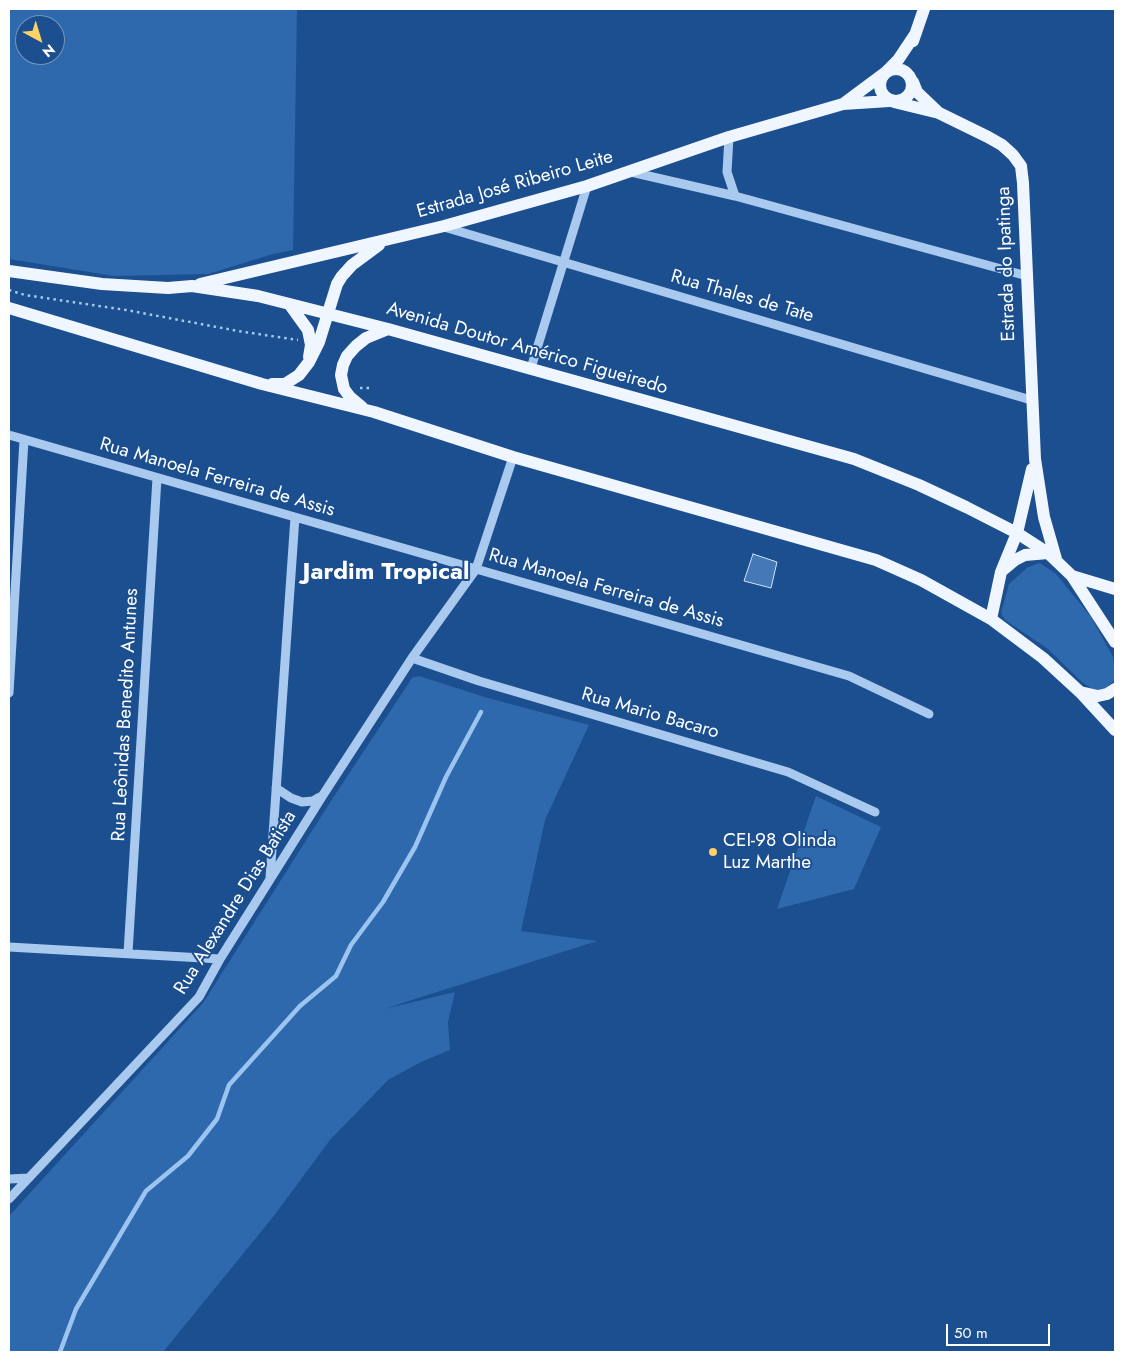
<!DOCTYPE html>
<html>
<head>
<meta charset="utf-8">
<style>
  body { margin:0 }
  #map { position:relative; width:1124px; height:1361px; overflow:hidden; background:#1b4f8f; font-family:Jost,sans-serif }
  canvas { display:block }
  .frame { position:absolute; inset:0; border:10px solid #fff; pointer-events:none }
  .north { position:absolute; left:15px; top:15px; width:50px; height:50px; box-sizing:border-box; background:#1b4f8f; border:1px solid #7695bc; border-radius:50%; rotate:141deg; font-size:14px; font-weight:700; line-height:20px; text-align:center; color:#fff }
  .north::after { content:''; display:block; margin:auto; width:18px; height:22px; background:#ffd166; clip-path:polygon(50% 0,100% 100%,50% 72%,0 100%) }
  .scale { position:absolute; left:946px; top:1324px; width:104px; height:22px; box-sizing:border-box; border:2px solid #fff; border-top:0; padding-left:6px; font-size:15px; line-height:18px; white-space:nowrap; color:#fff; -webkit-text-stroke:4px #1b4f8f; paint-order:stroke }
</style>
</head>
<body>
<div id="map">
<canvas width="1124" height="1361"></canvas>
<div class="frame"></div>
<div class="north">N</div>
<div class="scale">50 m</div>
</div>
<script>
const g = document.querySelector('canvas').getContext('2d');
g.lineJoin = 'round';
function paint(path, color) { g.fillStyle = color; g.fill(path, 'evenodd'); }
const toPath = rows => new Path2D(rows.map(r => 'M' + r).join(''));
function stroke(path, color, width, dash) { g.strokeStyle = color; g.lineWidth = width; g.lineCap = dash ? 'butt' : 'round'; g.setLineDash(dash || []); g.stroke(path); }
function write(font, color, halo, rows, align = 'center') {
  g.font = font + ' Jost,sans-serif'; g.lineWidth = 4; g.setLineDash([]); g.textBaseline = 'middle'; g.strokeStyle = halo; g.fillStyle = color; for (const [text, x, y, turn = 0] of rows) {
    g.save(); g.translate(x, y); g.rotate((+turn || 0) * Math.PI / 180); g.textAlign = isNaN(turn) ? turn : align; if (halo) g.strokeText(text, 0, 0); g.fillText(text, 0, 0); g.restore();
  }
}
paint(toPath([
  [9,9,297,9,293,250,273,254,208,274,114,276,9,259],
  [25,25,55,25,55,55,25,55],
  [1040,563,1056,574,1091,617,1113,657,1115,669,1115,680,1102,691,1091,688,1082,682,1048,649,1005,620,1001,613,1009,584,1028,567],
  [419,676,488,698,589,725,545,820,521,931,597,941,384,1009,455,992,448,1022,450,1050,421,1062,388,1080,330,1140,273,1217,163,1352,9,1352,9,1216,203,1003,329,804,412,678],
  [816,796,881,827,854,889,777,909]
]), '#2e69ad');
stroke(toPath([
  [60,1352,76,1309,146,1191,188,1156,217,1119,229,1085,300,1006,336,976,351,945,383,902,415,847,446,777,481,712]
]), '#9cc4f0', 4.5);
const building = toPath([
  [753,554,777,562,771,588,744,581,753,554]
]);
paint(building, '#4478b7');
stroke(building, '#cfe3fa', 1);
stroke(toPath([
  [9,290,25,295,126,310,238,331,298,340],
  [360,388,372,388]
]), '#a9c9ee', 2.5, [2.5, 4]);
stroke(toPath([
  [729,137,727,172,735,196],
  [631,172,735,196,1027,276],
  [444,227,1031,400],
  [531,368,587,186],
  [9,435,849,676,929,714],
  [412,658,479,681,788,772,875,812],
  [9,693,24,440],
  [276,788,291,798,302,802,313,801,320,797],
  [270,878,295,517],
  [9,947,220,959],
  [128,953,157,478],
  [9,1179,29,1178],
  [9,1199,199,997,220,959,323,795,412,658,476,569,513,457]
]), '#a9c9ee', 9);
stroke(toPath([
  [913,41,924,9],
  '880 85a16 16 0 1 1 32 0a16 16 0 1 1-32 0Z',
  [913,82,917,92,937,111],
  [894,102,939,113,988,137,1002,145,1013,155,1021,166,1023,183,1035,459,1044,517,1056,559],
  [843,104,886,72,898,60,916,33],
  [9,271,102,284,168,288,192,286,258,296,388,329,854,459,919,485,966,507,1017,533,1048,553,1072,576,1115,642],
  [200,284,444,226,587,186,729,137,843,104,889,101],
  [290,305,308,330,311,345,309,357],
  [9,308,262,384,374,412,513,457,876,560,921,580,991,619,1043,658,1080,692,1115,730],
  [272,384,285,384,299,375,309,362,319,342,337,284,342,276,352,265,379,245],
  [362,407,350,397,344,389,341,375,343,365,347,356,356,346,366,338,388,329],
  [1003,570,1015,560,1025,555,1048,553],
  [1072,576,1115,589],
  [991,619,1001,572,1017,533,1032,469],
  [1080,692,1098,696,1107,694,1115,689]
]), '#f0f6ff', 12);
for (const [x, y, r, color] of [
  [713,852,5,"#ffd166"]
]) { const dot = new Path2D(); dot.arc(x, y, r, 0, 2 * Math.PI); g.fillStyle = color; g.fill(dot); stroke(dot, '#1b4f8f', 2); }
write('19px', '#fff', '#1b4f8f', [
  ["Estrada José Ribeiro Leite",515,185,-16],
  ["Estrada do Ipatinga",1007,264,-92],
  ["Rua Thales de Tate",742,297,16],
  ["Avenida Doutor Américo Figueiredo",527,349,16],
  ["Rua Manoela Ferreira de Assis",217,478,16],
  ["Rua Manoela Ferreira de Assis",606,589,16],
  ["Rua Mario Bacaro",650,714,16],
  ["Rua Leônidas Benedito Antunes",126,715,-87],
  ["Rua Alexandre Dias Batista",236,903,-58]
]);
write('19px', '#fff', '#1b4f8f', [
  ["CEI-98 Olinda",723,841],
  ["Luz Marthe",723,863]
], 'left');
write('bold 24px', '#fff', '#1b4f8f', [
  ["Jardim Tropical",386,573]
]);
</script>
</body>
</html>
